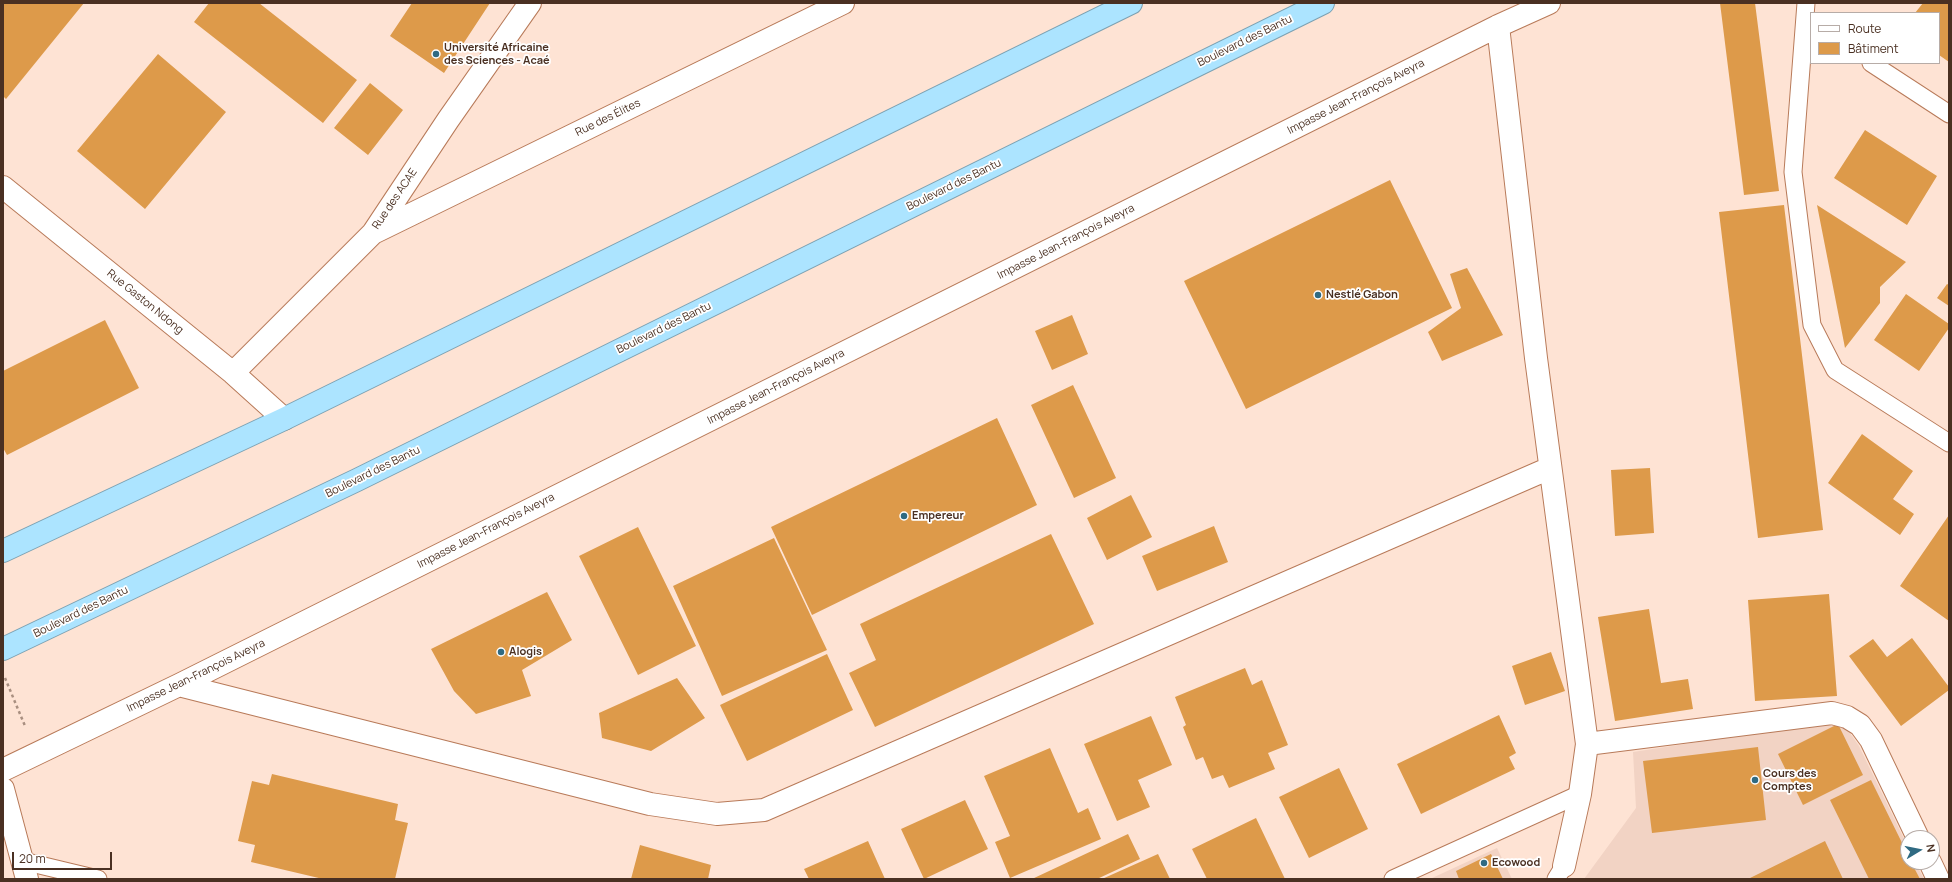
<!DOCTYPE html>
<html>
<head>
<meta charset="utf-8">
<style>
  body { margin:0 }
  #map { position:relative; width:1952px; height:882px; overflow:hidden; background:#fee3d4; font-family:Manrope,sans-serif }
  canvas { display:block }
  .frame { position:absolute; inset:0; border:4px solid #4a3022; pointer-events:none }
  .legend { position:absolute; left:1810px; top:12px; width:130px; height:52px; box-sizing:border-box; background:#fff; border:1px solid #b7aca7; margin:0; padding:5px 7px; list-style:none; font-size:12px; color:#4a3022 }
  .legend li { display:flex; align-items:center; gap:8px; height:20px }
  .legend b { width:20px; border:1px solid #b7aca7 }
  .north { position:absolute; left:1900px; top:830px; width:40px; height:40px; box-sizing:border-box; background:#fff; border:1px solid #b7aca7; border-radius:50%; rotate:80deg; font-size:11px; font-weight:700; line-height:16px; text-align:center; color:#4a3022 }
  .north::after { content:''; display:block; margin:auto; width:14px; height:18px; background:#2f6a82; clip-path:polygon(50% 0,100% 100%,50% 72%,0 100%) }
  .scale { position:absolute; left:12px; top:852px; width:100px; height:18px; box-sizing:border-box; border:2px solid #4a3022; border-top:0; padding-left:5px; font-size:12px; line-height:14px; white-space:nowrap; color:#4a3022; -webkit-text-stroke:3px #fff; paint-order:stroke }
</style>
</head>
<body>
<div id="map">
<canvas width="1952" height="882"></canvas>
<div class="frame"></div>
<ul class="legend">
<li><b style="height:5px;background:#fff"></b>Route</li>
<li><b style="height:11px;background:#dd9a4a"></b>Bâtiment</li>
</ul>
<div class="north">N</div>
<div class="scale">20 m</div>
</div>
<script>
const g = document.querySelector('canvas').getContext('2d');
g.lineJoin = 'round';
function paint(path, color) { g.fillStyle = color; g.fill(path, 'evenodd'); }
const toPath = rows => new Path2D(rows.map(r => 'M' + r).join(''));
function stroke(path, color, width, dash) { g.strokeStyle = color; g.lineWidth = width; g.lineCap = dash ? 'butt' : 'round'; g.setLineDash(dash || []); g.stroke(path); }
function write(font, color, halo, rows, align = 'center') {
  g.font = font + ' Manrope,sans-serif'; g.lineWidth = 3.5; g.setLineDash([]); g.textBaseline = 'middle'; g.strokeStyle = halo; g.fillStyle = color; for (const [text, x, y, turn = 0] of rows) {
    g.save(); g.translate(x, y); g.rotate((+turn || 0) * Math.PI / 180); g.textAlign = isNaN(turn) ? turn : align; if (halo) g.strokeText(text, 0, 0); g.fillText(text, 0, 0); g.restore();
  }
}
paint(toPath([
  [1841,720,1859,746,1908,847,1908,862,1915,862,1924,879,1584,879,1636,808,1633,752],
  [1497,848,1512,879,1430,879]
]), '#f2d3c4');
paint(toPath([
  [3,3,84,3,6,99,3,96],
  [209,3,259,3,357,80,323,123,194,22],
  [412,3,490,3,444,73,390,36],
  [1720,3,1755,3,1779,191,1744,195],
  [1923,3,1949,3,1949,62,1939,55,1939,13,1915,13],
  [158,54,226,112,145,209,77,151],
  [370,83,403,110,368,155,334,128],
  [1865,130,1937,176,1907,225,1834,178],
  [1390,180,1452,308,1246,409,1184,281],
  [1784,205,1823,530,1758,538,1719,212],
  [1817,205,1906,262,1880,287,1880,303,1845,348],
  [1467,268,1503,335,1442,361,1428,332,1461,308,1450,274],
  [1947,284,1949,285,1949,306,1937,298],
  [1906,294,1949,324,1949,328,1919,371,1874,340],
  [1072,315,1088,354,1052,370,1035,331],
  [105,320,139,388,7,455,3,448,3,371],
  [1073,385,1116,478,1074,498,1031,405],
  [997,418,1037,505,812,615,771,527],
  [1862,434,1913,471,1893,499,1914,514,1900,535,1828,483],
  [1650,468,1654,533,1615,536,1611,470],
  [1131,495,1152,537,1107,560,1087,518],
  [1949,515,1949,621,1900,586],
  [1214,526,1228,562,1157,591,1142,556],
  [638,527,696,646,638,675,579,556],
  [1051,534,1094,624,875,727,849,673,876,660,860,624],
  [774,538,827,650,722,696,673,586],
  [547,592,572,640,522,670,531,696,476,714,454,691,431,649],
  [1829,594,1837,696,1755,701,1748,600],
  [1649,609,1661,683,1688,679,1693,709,1615,721,1598,617],
  [1912,638,1949,687,1949,690,1901,726,1849,656,1873,639,1887,657],
  [1551,652,1565,691,1525,705,1512,666],
  [827,654,853,710,747,761,720,705],
  [1245,668,1252,685,1262,680,1288,745,1268,753,1275,769,1229,788,1223,775,1212,779,1203,757,1196,760,1183,727,1186,725,1175,697],
  [677,678,705,718,651,751,602,738,599,713],
  [1499,715,1516,753,1509,757,1515,769,1421,814,1397,764],
  [1151,716,1172,765,1138,780,1150,807,1117,821,1084,744],
  [1838,724,1863,775,1803,805,1778,754],
  [1758,747,1766,820,1652,833,1643,761],
  [1050,748,1078,813,1088,808,1101,839,1010,878,995,842,1010,836,984,776],
  [1339,768,1368,829,1309,858,1279,797],
  [272,774,398,804,395,820,408,823,395,879,323,879,251,862,255,845,238,841,252,781,269,785],
  [1871,780,1908,855,1908,862,1911,862,1920,879,1869,879,1830,800],
  [965,800,988,849,924,879,901,829],
  [1256,818,1285,879,1207,879,1192,849],
  [1128,834,1140,859,1097,879,1032,879],
  [868,841,885,879,809,879,804,869],
  [1825,841,1843,879,1748,879],
  [640,845,711,865,708,879,631,879],
  [1158,854,1170,879,1102,879],
  [1491,854,1503,879,1459,879,1456,871]
]), '#dd9a4a');
const service = toPath([
  [1806,3,1793,172,1812,325,1835,370,1949,443],
  [1871,63,1949,114],
  [23,861,98,879],
  [1393,879,1580,794],
  [1556,879,1564,866]
]);
const minor = toPath([
  [1498,26,1536,358,1587,744,1580,794,1564,866],
  [3,187,233,373,284,419],
  [373,233,843,3],
  [233,373,373,233,448,120,530,3],
  [179,685,650,804,717,814,764,810,1550,468],
  [1587,744,1832,713,1847,717,1860,725,1871,740,1918,838],
  [3,770,179,685,1498,26,1549,3],
  [3,789,27,879],
  [1930,862,1938,879]
]);
const trunk = toPath([
  [3,551,284,419,1131,3],
  [3,649,357,480,1323,3]
]);
stroke(service, '#b87a59', 19);
stroke(minor, '#b87a59', 24);
stroke(trunk, '#7ca1b2', 24);
stroke(toPath([
  [5,678,25,726]
]), '#a98f80', 2.5, [3, 3]);
stroke(service, '#fff', 17);
stroke(minor, '#fff', 22);
stroke(trunk, '#ace4ff', 22);
for (const [x, y, r, color] of [
  [436,54,4,"#2f6a82"],
  [1318,295,4,"#2f6a82"],
  [904,516,4,"#2f6a82"],
  [501,652,4,"#2f6a82"],
  [1755,780,4,"#2f6a82"],
  [1484,863,4,"#2f6a82"]
]) { const dot = new Path2D(); dot.arc(x, y, r, 0, 2 * Math.PI); g.fillStyle = color; g.fill(dot); stroke(dot, '#fff', 1.5); }
write('11px', '#4a3022', '#fff', [
  ["Boulevard des Bantu",1245,41,-26],
  ["Impasse Jean-François Aveyra",1356,97,-27],
  ["Rue des Élites",608,118,-26],
  ["Boulevard des Bantu",954,185,-26],
  ["Rue des ACAE",395,199,-56],
  ["Impasse Jean-François Aveyra",1066,242,-27],
  ["Rue Gaston Ndong",145,302,39],
  ["Boulevard des Bantu",664,328,-26],
  ["Impasse Jean-François Aveyra",776,387,-27],
  ["Boulevard des Bantu",373,472,-26],
  ["Impasse Jean-François Aveyra",486,531,-27],
  ["Boulevard des Bantu",81,612,-26],
  ["Impasse Jean-François Aveyra",196,676,-26]
]);
write('bold 11px', '#4a3022', '#fff', [
  ["Université Africaine",444,48],
  ["des Sciences - Acaé",444,61],
  ["Nestlé Gabon",1326,295],
  ["Empereur",912,516],
  ["Alogis",509,652],
  ["Cours des",1763,774],
  ["Comptes",1763,787],
  ["Ecowood",1492,863]
], 'left');
</script>
</body>
</html>
